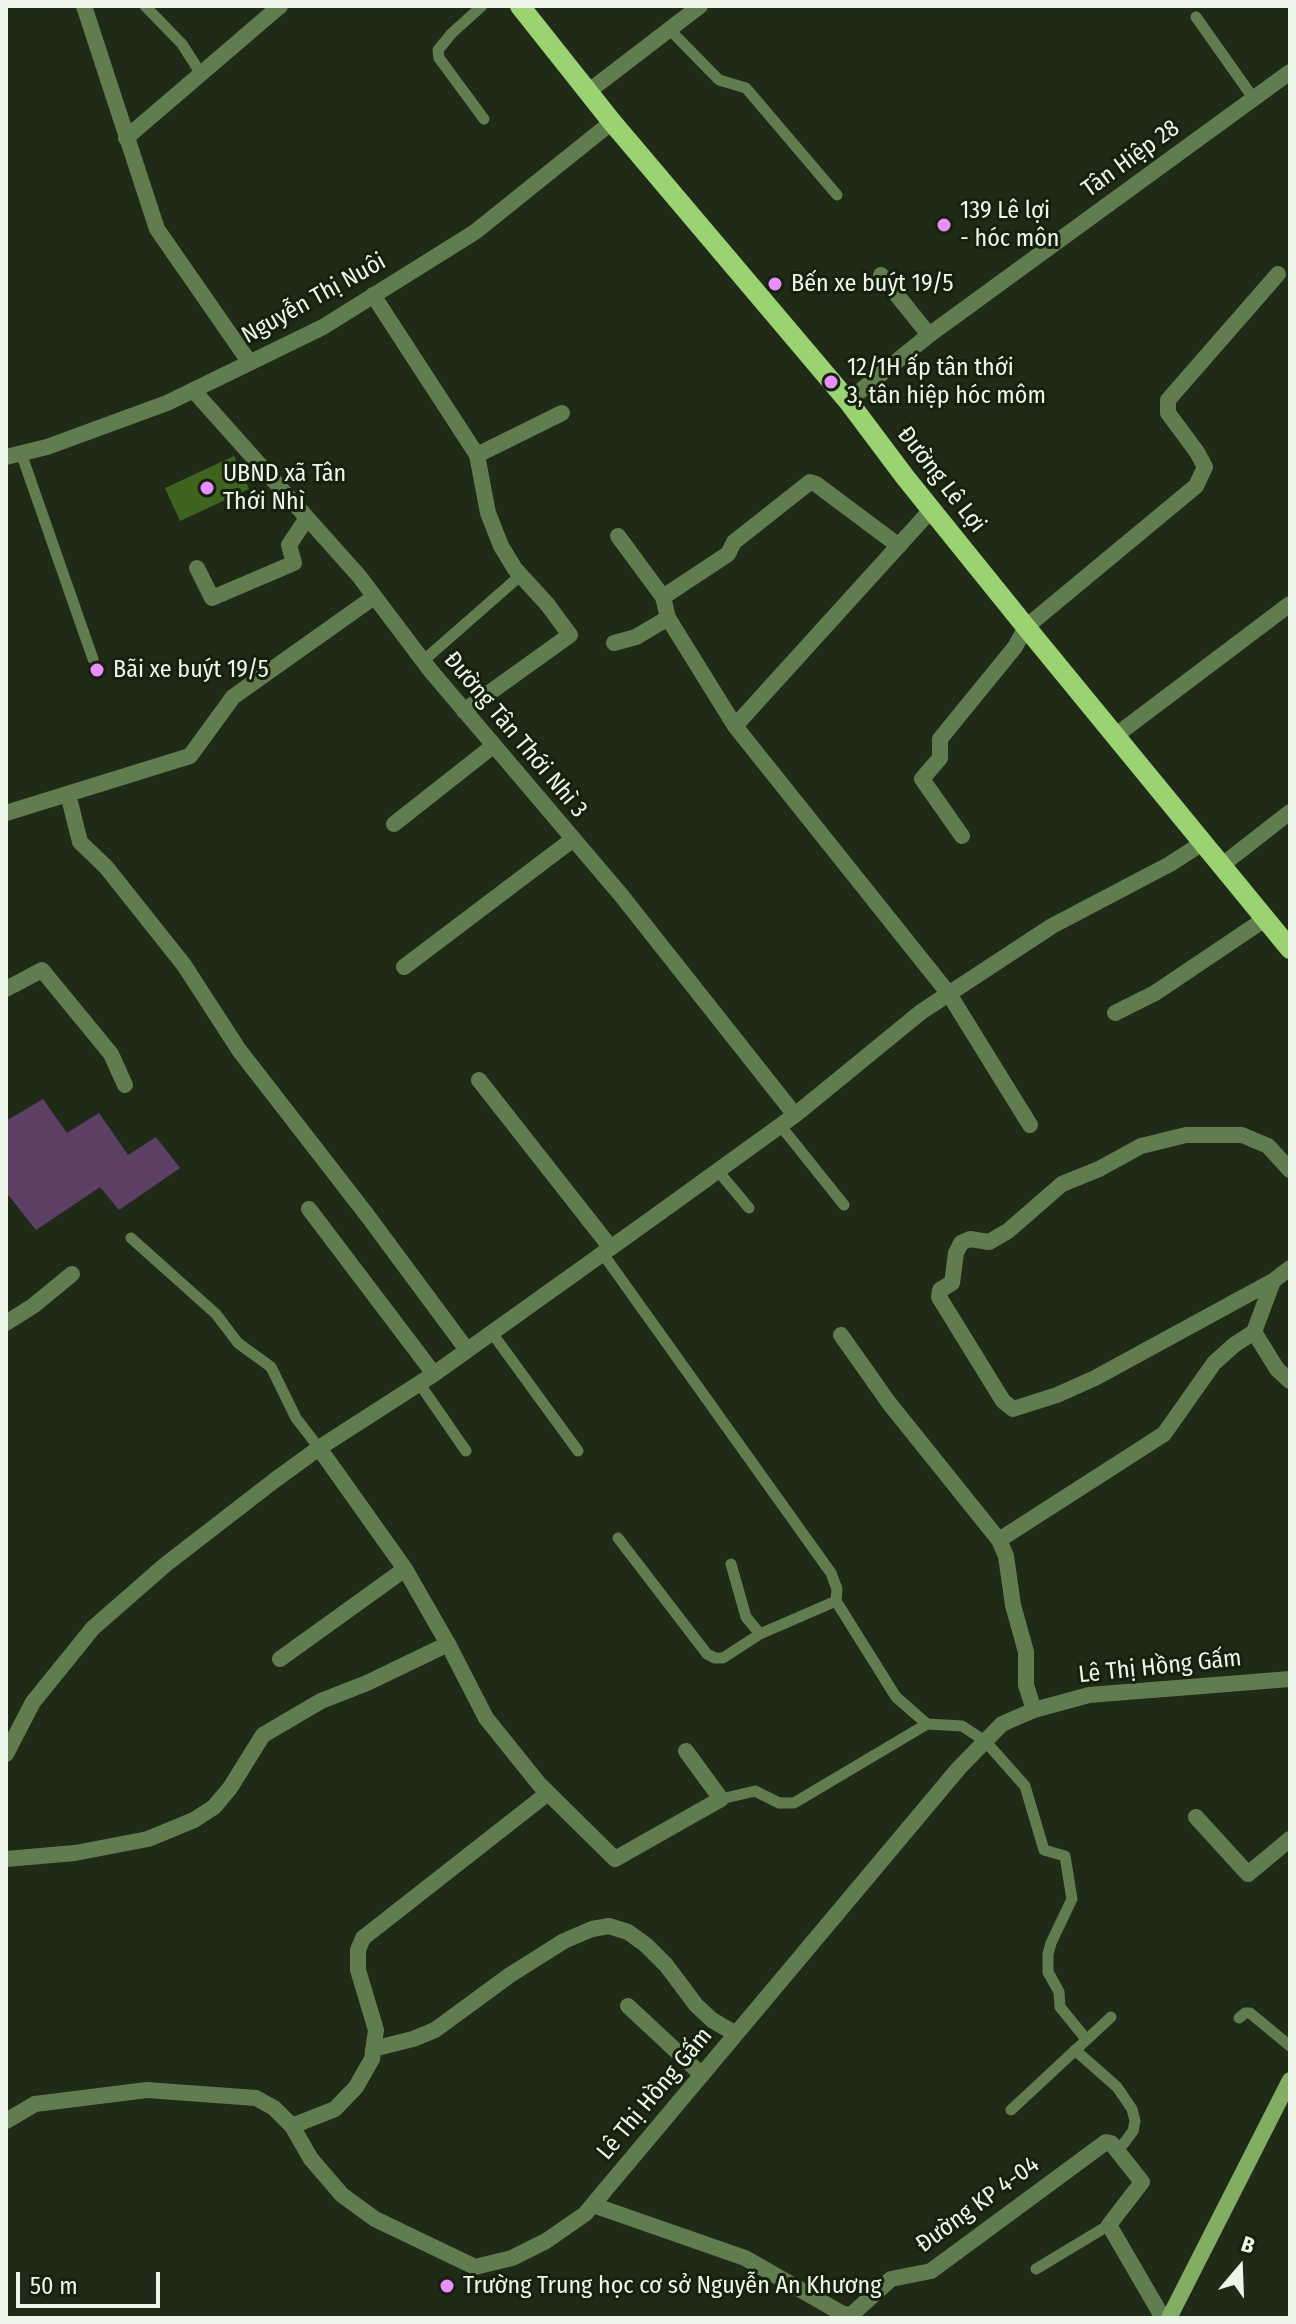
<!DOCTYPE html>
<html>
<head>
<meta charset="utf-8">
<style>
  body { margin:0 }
  #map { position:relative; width:1296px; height:2324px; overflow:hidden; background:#1f2a17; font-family:"Fira Sans Condensed",sans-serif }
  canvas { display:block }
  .frame { position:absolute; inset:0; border:8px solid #eef6e9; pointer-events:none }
  .north { position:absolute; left:1200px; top:2228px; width:80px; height:80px; -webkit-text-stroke:6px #16210d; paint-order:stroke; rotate:19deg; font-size:22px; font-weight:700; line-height:32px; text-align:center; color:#eef6e9 }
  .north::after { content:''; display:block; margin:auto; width:28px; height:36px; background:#eef6e9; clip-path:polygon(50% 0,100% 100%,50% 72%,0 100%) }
  .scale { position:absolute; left:16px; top:2272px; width:144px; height:36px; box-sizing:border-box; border:4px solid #eef6e9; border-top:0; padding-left:10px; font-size:24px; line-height:28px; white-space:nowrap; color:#eef6e9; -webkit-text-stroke:6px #16210d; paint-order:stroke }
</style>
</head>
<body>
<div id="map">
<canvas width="1296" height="2324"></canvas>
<div class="frame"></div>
<div class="north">B</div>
<div class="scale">50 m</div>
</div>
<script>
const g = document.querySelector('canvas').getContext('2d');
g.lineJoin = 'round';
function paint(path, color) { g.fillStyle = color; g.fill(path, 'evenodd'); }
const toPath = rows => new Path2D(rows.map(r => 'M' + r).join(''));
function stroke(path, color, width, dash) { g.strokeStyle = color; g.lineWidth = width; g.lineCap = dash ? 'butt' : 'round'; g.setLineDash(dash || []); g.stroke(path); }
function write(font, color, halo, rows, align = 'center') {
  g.font = font + ' "Fira Sans Condensed",sans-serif'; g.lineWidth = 6; g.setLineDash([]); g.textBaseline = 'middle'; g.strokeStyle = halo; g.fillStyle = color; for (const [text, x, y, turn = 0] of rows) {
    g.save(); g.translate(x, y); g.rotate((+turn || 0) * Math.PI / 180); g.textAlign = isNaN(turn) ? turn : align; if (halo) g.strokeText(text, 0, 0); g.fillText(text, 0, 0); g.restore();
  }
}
paint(toPath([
  [43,1099,67,1133,99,1113,128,1155,156,1137,180,1168,119,1210,100,1187,36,1230,9,1196,6,1197,6,1121]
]), '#5d4063');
paint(toPath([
  [234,456,249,489,180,521,165,488]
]), '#3f6420');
stroke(toPath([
  [145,6,182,44,201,74],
  [482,6,452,33,438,50,439,58,484,119],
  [1196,17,1254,99],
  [669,29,719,80,746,88,837,195],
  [21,453,93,659],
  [423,661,521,575],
  [780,1125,844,1205],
  [718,1171,749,1208],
  [131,1238,216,1314,238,1343,271,1367,296,1418,319,1448],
  [603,1254,831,1573,837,1589,836,1601,896,1697,927,1724],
  [492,1333,578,1451],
  [419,1383,466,1451],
  [618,1538,707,1654,715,1658,723,1658,760,1634,836,1601],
  [731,1564,746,1617,760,1634],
  [721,1799,755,1791,779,1803,794,1803,927,1724,962,1726,985,1741,1025,1786,1044,1850,1065,1856,1072,1899,1051,1943,1048,1954,1048,1972,1059,1992,1060,2007,1086,2039],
  [1239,2018,1245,2013,1250,2013,1290,2046],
  [1075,2050,1117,2087,1132,2109,1135,2121,1133,2131,1118,2151],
  [1011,2110,1111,2017],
  [1036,2269,1109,2225]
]), '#617c4f', 11);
stroke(toPath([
  [84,6,157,229,250,363],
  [589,91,700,6],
  [126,138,280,6],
  [881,275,929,335],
  [373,295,477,455,562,413],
  [193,390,359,576,430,670,621,895,795,1115],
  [848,401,929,335,1290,72],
  [6,457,47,447,167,403,323,327,475,232,612,122],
  [618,536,663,597,668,618,735,726,949,994,1030,1125],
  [197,568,212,598,294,563,289,545,307,518],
  [663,597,728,554,734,542,810,482,816,484,899,546],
  [614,643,636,637,668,618],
  [464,711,570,635,547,604,515,569,501,546,488,513,477,455],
  [735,726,931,510],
  [1115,736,1290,604],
  [68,794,80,842,106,867,184,965,239,1050,367,1215,467,1350],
  [6,813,190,756,233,697,374,597],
  [394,824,493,746],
  [962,836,922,779,940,758,940,739,1015,647,1026,627,1196,486,1205,467,1197,452,1168,413,1168,400,1278,274],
  [1222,865,1290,812],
  [404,967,572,840],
  [6,989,42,970,111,1054,125,1085],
  [1115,1013,1155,993,1265,919],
  [479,1080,611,1248],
  [1290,1170,1268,1146,1242,1135,1186,1135,1141,1146,1099,1169,1062,1184,1008,1231,989,1242,970,1239,961,1243,956,1253,952,1283,940,1290,939,1297,1003,1401,1013,1409,1057,1395,1095,1378,1273,1281,1290,1268],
  [309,1209,434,1374],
  [6,1323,33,1306,72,1274],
  [1254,1332,1277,1369,1290,1381],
  [841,1335,889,1403,999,1540,1006,1556,1013,1605,1026,1652,1026,1685,1034,1710],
  [999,1540,1164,1434,1214,1363,1234,1345,1254,1332,1273,1281],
  [448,1644,486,1718,539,1784,615,1859,721,1799,686,1751],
  [280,1659,405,1569,319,1448],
  [6,1754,33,1702,93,1628,165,1565,275,1480,319,1448,434,1374,658,1214,795,1115,921,1012,1052,926,1170,864,1201,844],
  [1196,1817,1248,1874,1290,1839],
  [6,1859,75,1853,148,1839,194,1820,214,1807,230,1788,263,1735,321,1701,367,1683,448,1644,405,1569],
  [628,2006,702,2075],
  [373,2049,413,2039,435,2030,510,1975,564,1941,592,1929,609,1926,628,1932,646,1945,666,1965,696,2005,712,2020,736,2034],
  [6,2121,35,2104,147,2090,256,2098,274,2108,292,2126,311,2159,342,2195,375,2219,475,2267,512,2258,546,2241,585,2214,959,1768,1002,1724,1034,1710,1089,1695,1290,1679],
  [292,2126,335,2109,356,2087,372,2059,376,2030,358,1970,358,1950,363,1938,548,1793],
  [593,2205,745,2258,843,2314,851,2315,891,2279,931,2271,1106,2142,1111,2143,1142,2182,1109,2225,1163,2318]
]), '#617c4f', 16);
stroke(toPath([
  [1169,2318,1290,2080]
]), '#82ad63', 16);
stroke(toPath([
  [520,6,612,122,848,401,905,477,1026,627,1290,949]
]), '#9bd372', 20);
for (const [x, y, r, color] of [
  [944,225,8,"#e88eff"],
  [775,284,8,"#e88eff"],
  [831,382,8,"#e88eff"],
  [207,488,8,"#e88eff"],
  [97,670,8,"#e88eff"],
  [447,2286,8,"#e88eff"]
]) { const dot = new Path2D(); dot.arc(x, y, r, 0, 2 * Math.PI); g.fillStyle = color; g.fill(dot); stroke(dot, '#16210d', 3); }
write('24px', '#eef6e9', '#16210d', [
  ["Tân Hiệp 28",1131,159,-36],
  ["Nguyễn Thị Nuôi",314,299,-29],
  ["Đường Lê Lợi",941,480,52],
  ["Đường Tân Thới Nhì 3",515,735,50],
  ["Lê Thị Hồng Gấm",1160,1667,-6],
  ["Lê Thị Hồng Gấm",655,2094,-50],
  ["Đường KP 4-04",978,2205,-36]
]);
write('24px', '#eef6e9', '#16210d', [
  ["139 Lê lợi",960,211],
  ["- hóc môn",960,239],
  ["Bến xe buýt 19/5",791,284],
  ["12/1H ấp tân thới",847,368],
  ["3, tân hiệp hóc môm",847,396],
  ["UBND xã Tân",223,474],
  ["Thới Nhì",223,502],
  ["Bãi xe buýt 19/5",113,670],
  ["Trường Trung học cơ sở Nguyễn An Khương",463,2286]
], 'left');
</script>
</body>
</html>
